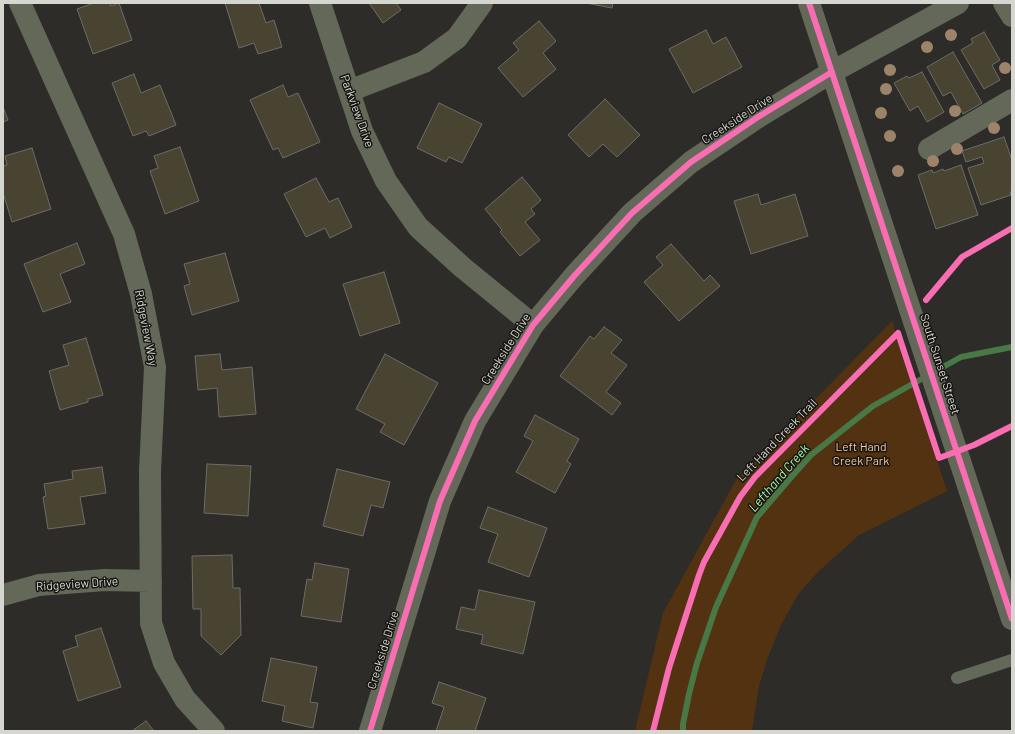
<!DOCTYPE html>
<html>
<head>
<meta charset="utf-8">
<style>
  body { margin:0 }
  #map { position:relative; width:1015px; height:734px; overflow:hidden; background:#2d2c28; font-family:Barlow,sans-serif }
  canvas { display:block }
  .frame { position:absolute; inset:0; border:4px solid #d6d6d1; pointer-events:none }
</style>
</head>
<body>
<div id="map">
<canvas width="1015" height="734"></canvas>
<div class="frame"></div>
</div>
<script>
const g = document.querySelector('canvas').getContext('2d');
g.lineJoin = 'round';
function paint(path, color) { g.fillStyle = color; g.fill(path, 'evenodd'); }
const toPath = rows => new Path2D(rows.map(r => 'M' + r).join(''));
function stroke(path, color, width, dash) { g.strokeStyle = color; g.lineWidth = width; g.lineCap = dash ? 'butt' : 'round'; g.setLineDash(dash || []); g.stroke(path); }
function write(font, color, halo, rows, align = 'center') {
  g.font = font + ' Barlow,sans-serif'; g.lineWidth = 3; g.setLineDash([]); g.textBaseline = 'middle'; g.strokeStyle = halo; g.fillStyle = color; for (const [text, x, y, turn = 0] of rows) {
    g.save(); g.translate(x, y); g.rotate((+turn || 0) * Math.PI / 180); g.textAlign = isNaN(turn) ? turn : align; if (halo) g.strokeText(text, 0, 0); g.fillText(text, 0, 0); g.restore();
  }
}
paint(toPath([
  [892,321,947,491,859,535,818,572,799,593,780,627,768,657,759,686,752,731,635,731,663,613,736,480]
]), '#533211');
stroke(toPath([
  [683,731,683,724,689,694,697,663,716,607,757,517,793,475,811,455,873,406,961,357,1012,347]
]), '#487846', 6);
const building = toPath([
  [94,3,110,3,111,6,119,3,132,40,93,54,77,9,94,3],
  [225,3,259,3,266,23,274,20,282,47,258,54,254,43,239,48,225,3],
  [369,3,396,3,401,10,383,23,369,3],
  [586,3,613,3,612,8,586,3],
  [539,21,556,41,543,53,556,69,523,97,498,68,519,50,513,43,539,21],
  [706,30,713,44,726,37,742,67,693,93,669,49,706,30],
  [984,32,1000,60,992,65,1000,80,984,89,961,50,973,43,971,39,984,32],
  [953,52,982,103,963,114,951,92,943,96,927,67,953,52],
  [922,72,944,112,927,122,918,106,910,111,894,83,907,76,909,78,922,72],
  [134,74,141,93,160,85,176,125,149,136,146,131,133,136,112,83,134,74],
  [283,85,288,97,298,93,320,142,283,158,278,148,273,150,250,100,283,85],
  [605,99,640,135,617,157,603,144,589,157,568,135,605,99],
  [439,103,482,124,462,163,449,157,446,162,417,148,439,103],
  [3,107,8,120,3,122,3,107],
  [1004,137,1012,160,1012,192,1010,192,1011,195,981,205,968,168,984,163,982,157,966,162,962,151,1004,137],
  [180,147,199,201,165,214,150,171,158,168,154,156,180,147],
  [32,148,51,209,12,222,3,193,3,166,7,165,5,156,32,148],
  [961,165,978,215,936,229,918,175,932,170,933,173,943,169,944,171,961,165],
  [522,177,541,200,531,209,535,214,525,222,540,240,520,256,500,232,502,230,485,209,522,177],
  [316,178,329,202,338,198,352,227,330,238,325,228,306,237,284,194,316,178],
  [758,194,761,205,795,194,808,236,751,254,734,201,758,194],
  [77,243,85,264,60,274,71,302,43,312,24,264,77,243],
  [671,244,704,281,710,275,720,286,679,321,644,282,663,265,656,257,671,244],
  [225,253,239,301,192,315,184,286,190,284,184,264,225,253],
  [384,272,400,323,360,336,343,284,384,272],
  [604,327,622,340,611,353,627,365,606,392,621,403,612,415,560,376,590,336,594,339,604,327],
  [86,338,103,395,88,399,88,402,60,410,49,371,69,365,63,345,86,338],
  [220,354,222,370,252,367,256,414,219,417,217,388,198,390,195,356,220,354],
  [385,354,438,383,404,445,380,432,385,424,356,409,385,354],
  [535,415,579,439,567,461,571,464,555,493,516,472,533,441,524,436,535,415],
  [207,464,251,466,248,516,204,513,207,464],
  [102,467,106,493,80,497,85,524,48,529,43,497,46,496,44,484,73,479,72,471,102,467],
  [337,469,390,482,383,508,371,505,363,536,323,526,337,469],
  [488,507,547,528,529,577,488,562,498,534,480,528,488,507],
  [232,555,233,588,240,588,241,635,221,655,201,636,201,609,193,609,192,556,232,555],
  [315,563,349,569,341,622,301,616,307,579,312,580,315,563],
  [479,590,535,602,523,654,481,644,483,635,456,629,461,607,475,610,479,590],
  [101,628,121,687,78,701,63,651,78,646,75,636,101,628],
  [271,658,317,667,310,702,318,703,313,728,282,721,285,706,262,701,271,658],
  [439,682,486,698,475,731,436,731,444,707,432,703,439,682],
  [146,721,154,731,132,731,146,721]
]);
paint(building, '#494331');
stroke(building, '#6d6c68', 1);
stroke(toPath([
  [957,678,1012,660]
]), '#636859', 12);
stroke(toPath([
  [20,3,124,234,141,294,155,367,150,471,151,623,164,663,185,699,214,731],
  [320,3,362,131,386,181,418,227,462,267,533,325],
  [1004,3,1012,16],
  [349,91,424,62,457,38,482,3],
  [929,149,1012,100],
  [3,595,39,585,105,580,151,581]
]), '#636859', 22);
stroke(toPath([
  [809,3,1012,619],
  [370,731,440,501,475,421,533,325,575,275,632,213,691,162,758,117,832,72,958,3]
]), '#636859', 22);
stroke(toPath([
  [809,3,1012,619],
  [926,300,962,257,1012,228],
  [370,731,440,501,475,421,533,325,575,275,632,213,691,162,758,117,832,72],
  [653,731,669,668,699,575,704,562,740,497,755,477,898,333,939,458,974,445,1012,426]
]), '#f96db3', 6);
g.fillStyle = '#9e836b';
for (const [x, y] of [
  [951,35],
  [927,47],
  [1005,68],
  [890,70],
  [886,89],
  [955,111],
  [881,113],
  [994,128],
  [890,136],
  [957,149],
  [933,161],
  [898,171]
]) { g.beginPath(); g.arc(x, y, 6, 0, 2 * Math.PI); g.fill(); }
write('12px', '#d6d6d1', '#161512', [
  ["Parkview Drive",357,111,70],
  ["Creekside Drive",737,119,-33],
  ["Ridgeview Way",146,328,79],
  ["Creekside Drive",506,349,-58],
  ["South Sunset Street",940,364,72],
  ["Left Hand Creek Trail",777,440,-46],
  ["Ridgeview Drive",77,584,-4],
  ["Creekside Drive",383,650,-73]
]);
write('12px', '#fbcba2', '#161512', [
  ["Left Hand",861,447],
  ["Creek Park",861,461]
]);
write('italic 13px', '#a8f3a4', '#161512', [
  ["Lefthand Creek",779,478,-49]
]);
</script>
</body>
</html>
